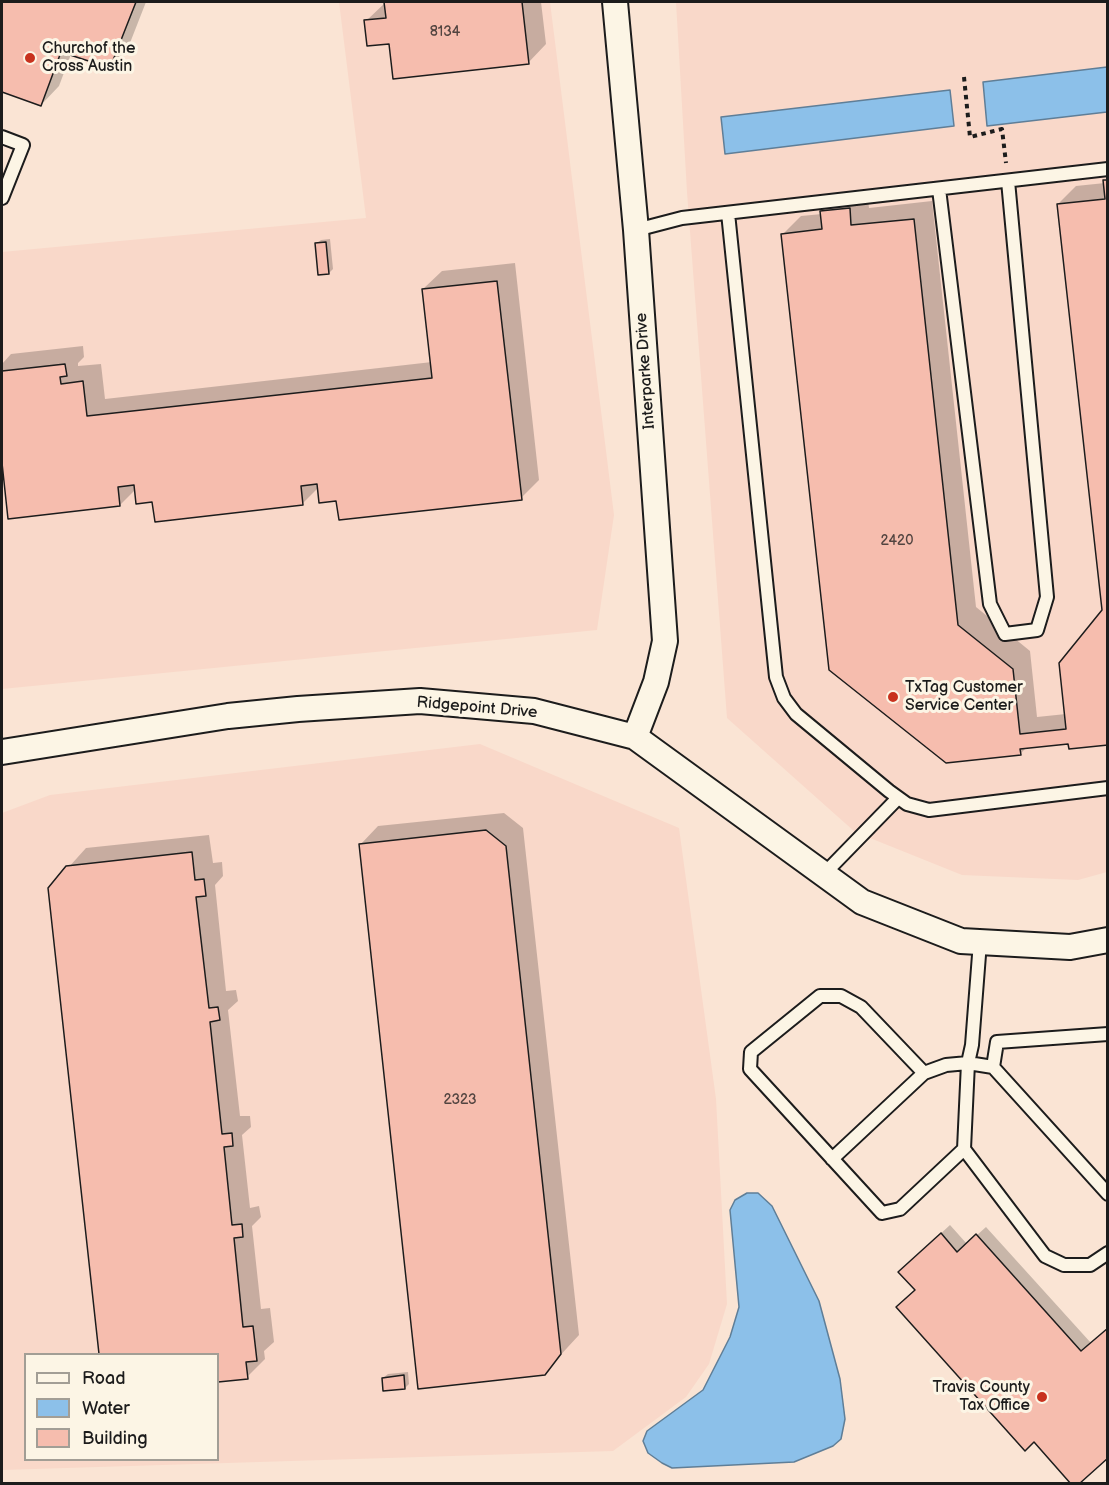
<!DOCTYPE html>
<html>
<head>
<meta charset="utf-8">
<style>
  body { margin:0 }
  #map { position:relative; width:1109px; height:1485px; overflow:hidden; background:#fae4d4; font-family:"Balsamiq Sans",sans-serif }
  canvas { display:block }
  .frame { position:absolute; inset:0; border:3px solid #1c1c1c; pointer-events:none }
  .legend { position:absolute; left:24px; top:1353px; width:195px; height:108px; box-sizing:border-box; background:#fcf5e5; border:2px solid #a29e95; margin:0; padding:8px 10px; list-style:none; font-size:18px; color:#1c1c1c }
  .legend li { display:flex; align-items:center; gap:12px; height:30px }
  .legend b { width:30px; border:2px solid #a29e95 }
</style>
</head>
<body>
<div id="map">
<canvas width="1109" height="1485"></canvas>
<div class="frame"></div>
<ul class="legend">
<li><b style="height:8px;background:#fcf5e5"></b>Road</li>
<li><b style="height:16px;background:#8cc0e9"></b>Water</li>
<li><b style="height:16px;background:#f6bdae"></b>Building</li>
</ul>
</div>
<script>
const g = document.querySelector('canvas').getContext('2d');
g.lineJoin = 'round';
function paint(path, color) { g.fillStyle = color; g.fill(path, 'evenodd'); }
const toPath = rows => new Path2D(rows.map(r => 'M' + r).join(''));
function stroke(path, color, width, dash) { g.strokeStyle = color; g.lineWidth = width; g.lineCap = dash ? 'butt' : 'round'; g.setLineDash(dash || []); g.stroke(path); }
function write(font, color, halo, rows, align = 'center') {
  g.font = font + ' "Balsamiq Sans",sans-serif'; g.lineWidth = 6; g.setLineDash([]); g.textBaseline = 'middle'; g.strokeStyle = halo; g.fillStyle = color; for (const [text, x, y, turn = 0] of rows) {
    g.save(); g.translate(x, y); g.rotate((+turn || 0) * Math.PI / 180); g.textAlign = isNaN(turn) ? turn : align; if (halo) g.strokeText(text, 0, 0); g.fillText(text, 0, 0); g.restore();
  }
}
paint(toPath([
  [339,2,550,2,614,515,597,630,2,689,2,252,366,218],
  [676,2,1107,2,1107,872,1078,880,962,875,855,832,727,718,687,192],
  [480,744,679,828,716,1099,727,1304,709,1364,686,1397,613,1451,2,1470,2,813,50,795],
  [26,1354,218,1354,218,1460,26,1460]
]), '#f9d8c9');
const water = toPath([
  [1107,67,1107,112,987,126,983,82,1107,67],
  [950,90,954,126,725,154,721,117,950,90],
  [747,1193,758,1193,772,1206,819,1301,840,1379,845,1419,841,1439,833,1446,794,1462,672,1468,662,1463,648,1453,643,1441,647,1431,703,1390,730,1337,739,1307,730,1210,735,1200,747,1193]
]);
paint(water, '#8cc0e9');
stroke(water, '#5f7e97', 1.5);
paint(toPath([
  [2,2,146,2,128,48,110,67,71,54,59,86,41,105,2,91],
  [386,2,541,2,546,44,528,63,391,42,366,21],
  [1108,177,1108,743,1069,742,1027,747,1021,753,947,761,783,234,801,216,822,214,840,194,867,190,869,208,932,201,976,607,1030,651,1037,717,1066,714,1103,611,1058,204,1076,186,1105,183],
  [330,239,333,269,329,273,316,244,321,240],
  [515,263,539,480,521,498,338,499,319,487,302,504,154,500,136,489,120,505,9,517,2,450,2,364,11,354,83,346,84,357,78,363,78,366,101,364,105,399,432,362,423,289,442,271],
  [504,813,523,828,579,1335,544,1373,360,845,378,826],
  [209,835,213,863,222,862,223,876,215,885,226,991,236,990,238,1001,228,1010,240,1116,250,1116,251,1127,242,1135,250,1208,259,1206,261,1217,252,1226,261,1309,270,1308,274,1342,264,1351,265,1359,247,1377,218,1381,218,1354,101,1354,50,888,86,848],
  [950,1225,967,1244,986,1227,1091,1343,1108,1456,916,1290,909,1263],
  [408,1372,409,1384,405,1388,383,1378,388,1374]
]), '#0003');
const building = toPath([
  [2,2,136,2,110,68,61,52,41,106,2,92,2,2],
  [384,2,522,2,529,64,393,79,389,44,367,46,364,20,386,18,384,2],
  [1103,180,1108,180,1108,745,1069,749,1068,744,1020,749,1021,755,946,763,829,670,781,234,822,229,820,211,850,208,851,225,914,219,958,625,1013,669,1020,734,1066,729,1059,663,1102,610,1057,204,1105,199,1103,180],
  [326,242,329,274,318,275,315,243,326,242],
  [497,281,522,500,339,520,336,501,319,503,317,484,301,486,303,505,155,522,152,502,136,504,134,485,118,487,120,506,8,519,2,463,2,371,65,364,67,376,60,377,61,384,83,381,87,416,432,378,422,289,497,281],
  [486,830,506,846,561,1354,545,1375,418,1389,359,844,486,830],
  [192,852,195,880,204,879,206,896,196,897,209,1008,218,1007,220,1020,210,1022,222,1134,232,1133,233,1146,224,1147,232,1225,242,1224,243,1237,234,1238,243,1327,253,1326,257,1361,246,1362,248,1379,218,1382,218,1354,99,1354,48,888,66,866,192,852],
  [941,1233,957,1252,976,1234,1081,1351,1108,1328,1108,1458,1079,1484,1071,1484,1034,1442,1025,1451,896,1307,915,1290,898,1272,941,1233],
  [404,1375,405,1389,383,1391,382,1378,404,1375]
]);
paint(building, '#f6bdae');
stroke(building, '#1c1c1c', 1.5);
const lane = toPath([
  [2,137,23,145,2,198],
  [939,189,990,604,1005,634,1037,630,1047,597,1008,181],
  [728,213,776,677,784,698,796,714,889,791,907,804,929,810,1108,788],
  [636,230,682,218,1108,169],
  [824,874,898,798],
  [980,942,972,1045,968,1063,964,1149,900,1209,882,1213,750,1069,751,1052,820,996,841,996,861,1007,924,1073,946,1065,968,1063,993,1067,1108,1194],
  [993,1067,997,1042,1108,1034],
  [964,1149,1045,1256,1064,1265,1090,1265,1108,1253],
  [832,1159,924,1073]
]);
const street = toPath([
  [615,2,636,230,665,641,656,682,635,737],
  [2,752,228,716,298,709,420,701,534,711,635,737,862,902,961,941,1070,947,1108,940]
]);
stroke(lane, '#1c1c1c', 16);
stroke(street, '#1c1c1c', 28);
stroke(toPath([
  [964,77,970,137,1002,129,1006,163]
]), '#1c1c1c', 4, [4.5, 4.5]);
stroke(lane, '#fcf5e5', 12);
stroke(street, '#fcf5e5', 24);
for (const [x, y, r, color] of [
  [30,58,6,"#c8321e"],
  [893,697,6,"#c8321e"],
  [1042,1397,6,"#c8321e"]
]) { const dot = new Path2D(); dot.arc(x, y, r, 0, 2 * Math.PI); g.fillStyle = color; g.fill(dot); stroke(dot, '#fcf5e5', 2); }
write('14px', '#524440', null, [
  ["8134",445,32],
  ["2420",897,541],
  ["2323",460,1100]
]);
write('16px', '#1c1c1c', '#fcf5e5', [
  ["Churchof the",42,49],
  ["Cross Austin",42,67],
  ["TxTag Customer",905,688],
  ["Service Center",905,706],
  ["Travis County",1030,1388,"right"],
  ["Tax Office",1030,1406,"right"]
], 'left');
write('16px', '#1c1c1c', '#fcf5e5', [
  ["Interparke Drive",646,371,-94],
  ["Ridgepoint Drive",477,708,5]
]);
</script>
</body>
</html>
